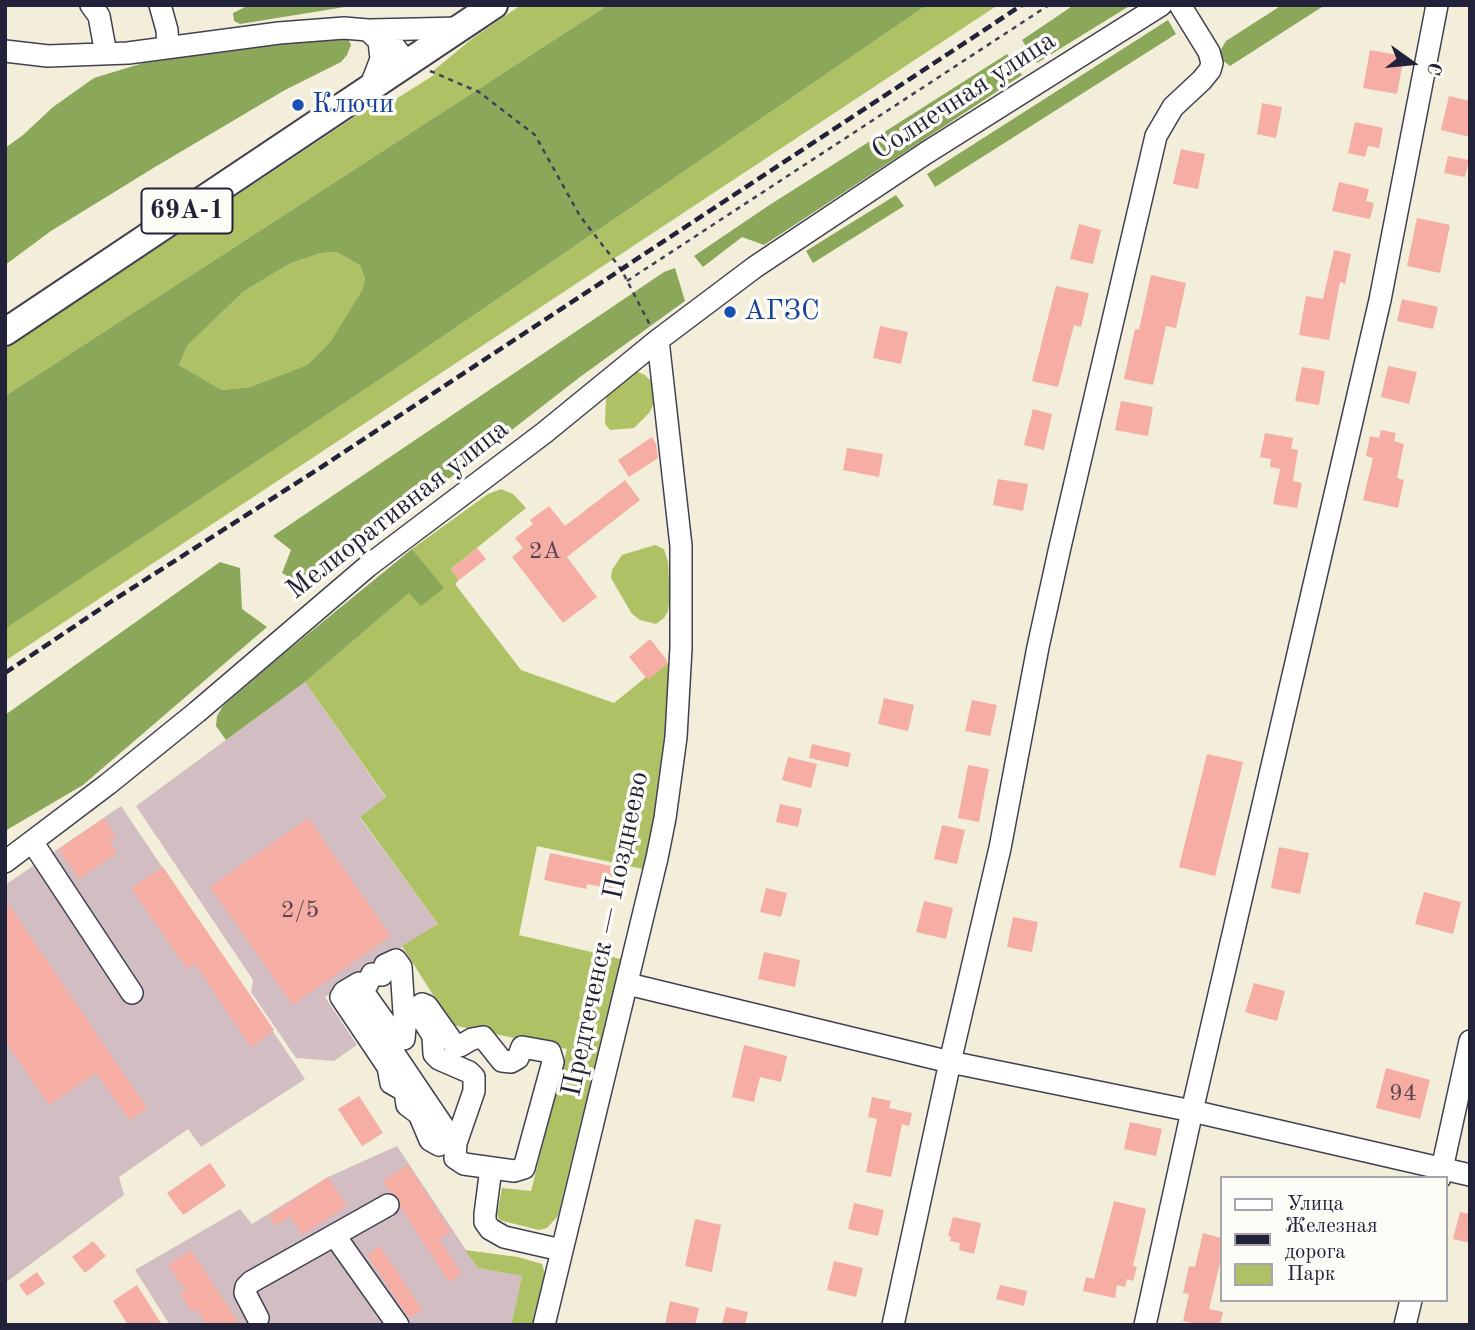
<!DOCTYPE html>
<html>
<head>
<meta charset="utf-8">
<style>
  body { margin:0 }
  #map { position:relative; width:1475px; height:1330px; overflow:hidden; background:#f2eeda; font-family:"Old Standard TT",serif }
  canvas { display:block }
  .frame { position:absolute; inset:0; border:7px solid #22223b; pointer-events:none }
  .legend { position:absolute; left:1220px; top:1176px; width:228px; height:126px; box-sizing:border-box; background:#fdfcf7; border:2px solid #a5a5ac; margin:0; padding:9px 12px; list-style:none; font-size:21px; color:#22223b }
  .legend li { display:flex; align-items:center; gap:14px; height:35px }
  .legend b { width:35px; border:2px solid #a5a5ac }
  .north { position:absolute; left:1377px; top:28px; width:70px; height:70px; -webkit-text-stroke:5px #fdfcf7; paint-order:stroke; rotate:105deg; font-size:19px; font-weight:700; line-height:28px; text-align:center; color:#22223b }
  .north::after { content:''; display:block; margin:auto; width:24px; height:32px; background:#22223b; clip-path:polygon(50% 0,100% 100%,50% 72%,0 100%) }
</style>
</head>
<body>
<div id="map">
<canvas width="1475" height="1330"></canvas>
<div class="frame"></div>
<ul class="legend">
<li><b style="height:9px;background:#fff"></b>Улица</li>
<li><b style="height:9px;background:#22223b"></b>Железная дорога</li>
<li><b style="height:19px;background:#aec164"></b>Парк</li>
</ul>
<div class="north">С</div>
</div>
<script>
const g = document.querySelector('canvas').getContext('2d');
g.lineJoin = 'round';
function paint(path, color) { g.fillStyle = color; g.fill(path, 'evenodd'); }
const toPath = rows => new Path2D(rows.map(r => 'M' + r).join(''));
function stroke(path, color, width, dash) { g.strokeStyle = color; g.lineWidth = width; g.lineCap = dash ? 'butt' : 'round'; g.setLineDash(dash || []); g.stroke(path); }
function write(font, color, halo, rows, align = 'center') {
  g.font = font + ' "Old Standard TT",serif'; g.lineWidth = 7; g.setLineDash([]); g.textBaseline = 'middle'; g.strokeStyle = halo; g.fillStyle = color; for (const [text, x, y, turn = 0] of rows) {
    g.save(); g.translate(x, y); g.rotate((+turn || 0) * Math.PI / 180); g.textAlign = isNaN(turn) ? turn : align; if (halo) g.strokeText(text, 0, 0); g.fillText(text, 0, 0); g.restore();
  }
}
paint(toPath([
  [305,682,386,798,360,818,438,924,325,997,357,1045,334,1061,296,1058,251,992,253,980,136,806],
  [121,806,305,1079,201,1147,188,1129,119,1177,124,1195,5,1283,5,885],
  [397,1146,478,1268,522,1276,511,1325,170,1325,135,1270,240,1209,252,1224,328,1177]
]), '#d2bec2');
paint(toPath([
  [521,5,608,5,5,396,5,349,362,112,394,97,396,99,434,75,433,71,473,38],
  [927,5,998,5,5,661,5,629,385,376],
  [338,252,360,265,365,279,362,292,330,342,307,365,250,387,222,390,179,365,187,346,244,291,291,263,321,253],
  [638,372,645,375,652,382,656,400,649,413,634,428,610,430,605,424,606,399,610,390,628,375],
  [501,489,513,494,526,508,451,569,459,580,455,584,521,670,614,703,646,677,648,679,669,662,673,678,666,779,647,870,537,846,519,935,621,959,558,1216,547,1228,539,1230,499,1220,497,1214,502,1188,531,1191,567,1049,452,1025,402,946,438,924,360,817,386,797,305,682,410,592,443,589,412,549,488,494],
  [655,545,664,549,668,562,670,597,668,611,664,618,656,624,640,620,632,614,611,578,612,570,622,555],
  [465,1250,518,1257,542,1264,546,1277,534,1325,511,1325,522,1276,478,1268]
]), '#aec164');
paint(toPath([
  [249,5,357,5,240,24,234,21,233,13],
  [608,5,927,5,385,376,5,629,5,396],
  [337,252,360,265,365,279,362,291,330,342,307,365,250,387,222,390,179,365,187,346,244,291,291,263,321,253],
  [1074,5,1131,5,1037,63,1022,40],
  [1282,5,1325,5,1230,66,1217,56,1226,41],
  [1168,20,1176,34,935,187,927,174],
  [341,34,347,36,351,45,347,55,341,62,285,90,155,167,51,231,5,265,5,148,23,135,53,107,94,78,143,63],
  [1007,54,1022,75,764,245,742,237,703,267,694,256,768,206],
  [896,195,904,206,813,263,806,251],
  [675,268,685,301,580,377,308,588,282,573,291,550,273,536,664,272],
  [412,549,444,588,421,606,409,593,305,682,226,740,216,726,217,716,223,706,276,660],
  [220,562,240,568,242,609,267,627,83,785,5,831,5,715]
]), '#8aa75a');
paint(toPath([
  [1370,50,1404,56,1397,94,1363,88],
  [1449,96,1470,101,1470,137,1441,130],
  [1262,103,1282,107,1276,138,1257,134],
  [1355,122,1383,128,1379,148,1368,146,1365,157,1348,153],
  [1181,149,1205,154,1198,189,1173,184],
  [1448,156,1469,160,1465,177,1444,173],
  [1339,182,1369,189,1366,201,1374,203,1370,219,1332,211],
  [1417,218,1450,225,1440,273,1407,266],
  [1079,224,1101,230,1093,264,1070,259],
  [1334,250,1351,254,1345,284,1340,282,1329,340,1299,335,1306,296,1323,299],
  [1151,275,1186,283,1176,328,1166,326,1153,385,1124,379,1135,329,1139,330],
  [1056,286,1089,293,1081,327,1074,325,1058,387,1032,381],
  [1402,299,1438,307,1433,329,1397,321],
  [880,326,908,332,901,364,873,358],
  [1388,366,1417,372,1409,404,1381,397],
  [1302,367,1325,371,1319,405,1295,401],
  [1121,401,1153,407,1148,436,1115,430],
  [1033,409,1052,414,1044,450,1024,445],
  [1381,430,1396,433,1394,441,1404,444,1397,478,1404,480,1398,508,1363,500,1373,458,1366,456,1370,436,1379,438],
  [1265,433,1293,438,1291,449,1298,450,1293,481,1302,483,1297,508,1273,504,1280,469,1270,467,1271,459,1260,457],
  [652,437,656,444,658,458,629,477,618,460],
  [847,448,883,454,879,477,843,470],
  [998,479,1028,484,1023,511,993,505],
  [625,480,640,500,567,557,597,597,563,623,512,557,523,548,515,538,533,524,530,520,549,506,565,526],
  [477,548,486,559,459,580,451,569],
  [650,639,667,660,667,664,648,680,629,657],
  [884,698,914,705,908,731,878,724],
  [972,700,997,705,990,736,965,731],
  [812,744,851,753,848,767,809,758],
  [1207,754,1243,762,1215,876,1179,867],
  [788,757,817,764,811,788,782,780],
  [968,765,989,769,979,822,958,818],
  [780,804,802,809,798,827,776,822],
  [104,818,116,837,109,841,117,853,79,879,59,849],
  [308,818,391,936,293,1005,210,887],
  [942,825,965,830,957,864,934,859],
  [1279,847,1309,853,1300,894,1271,888],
  [550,853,616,867,612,889,587,884,586,889,544,880],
  [163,867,274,1030,251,1048,195,964,187,969,131,888],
  [766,888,787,893,781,917,760,912],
  [1424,892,1461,902,1453,934,1415,924],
  [5,899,147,1108,130,1120,96,1073,49,1105,5,1041],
  [924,901,953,908,946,939,916,932],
  [1013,917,1038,922,1032,952,1007,947],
  [764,952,800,960,795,987,758,979],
  [1254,983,1285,991,1277,1021,1245,1012],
  [744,1045,787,1056,781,1082,760,1077,754,1102,732,1097],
  [1386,1068,1430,1080,1420,1119,1376,1108],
  [359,1096,383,1133,362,1146,338,1109],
  [872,1097,891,1101,889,1108,912,1113,909,1126,902,1124,891,1177,866,1172,877,1119,868,1117],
  [1130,1122,1162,1129,1156,1156,1124,1149],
  [210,1163,226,1186,183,1215,167,1193],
  [408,1165,451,1232,439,1239,462,1274,449,1282,401,1208,399,1198,391,1193,383,1181],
  [328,1177,347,1206,302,1235,290,1216,276,1226,269,1216],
  [1114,1201,1146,1209,1133,1266,1137,1267,1133,1281,1127,1279,1125,1287,1117,1285,1115,1298,1083,1291,1086,1277,1094,1279],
  [854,1203,884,1210,878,1236,848,1229],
  [1460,1212,1470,1214,1470,1243,1453,1239],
  [953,1217,981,1223,974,1254,959,1250,960,1243,950,1241,951,1237,948,1236],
  [695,1219,721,1225,712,1272,685,1266],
  [1203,1233,1221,1238,1221,1259,1209,1309,1223,1312,1220,1325,1202,1325,1183,1321,1189,1294,1183,1293,1189,1266,1195,1267],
  [93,1241,106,1256,85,1273,72,1257],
  [380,1246,422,1310,409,1318,367,1255],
  [191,1250,240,1325,207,1325,197,1309,192,1312,180,1293,185,1290,168,1265],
  [834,1261,863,1268,856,1297,827,1290],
  [37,1272,45,1284,27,1296,19,1285],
  [137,1285,162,1325,128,1325,113,1301],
  [1000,1285,1027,1291,1024,1306,996,1299],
  [670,1301,699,1308,695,1325,665,1325],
  [726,1307,748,1312,745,1325,722,1325]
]), '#f6ada3');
const minor = toPath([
  [91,5,99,16,106,54],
  [160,5,167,30,168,47],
  [368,30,379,41,381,59,369,90],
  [371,30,460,28],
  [5,51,48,56,128,53,279,33,344,28,368,30,386,36,408,64],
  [33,843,132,993],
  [5,862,108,784,197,712,368,566,544,433,658,340,755,267,926,153,1161,5],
  [396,960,401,967,405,1028,404,1039,396,1038,364,993,358,990,355,995,374,1025,380,1040,393,1052,447,1132,447,1138,439,1145,430,1140,419,1114,407,1105,405,1091,391,1083,388,1067,341,997,344,992,359,983,367,985,372,974,382,975,385,965,396,960],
  [628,984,950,1062,1192,1111,1470,1175],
  [422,1004,427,1006,454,1044,460,1046,472,1039,483,1037,502,1061,511,1062,518,1058,522,1047,550,1052,553,1062,524,1168,514,1171,464,1164,455,1158,456,1143,474,1091,474,1077,469,1072,439,1059,434,1054,433,1036,418,1012,422,1004],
  [491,1168,485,1214,485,1222,490,1229,504,1237,561,1250],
  [1440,1178,1470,1041],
  [335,1236,398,1325],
  [258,1318,245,1293,246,1287,251,1282,388,1205],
  [544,1325,657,858,665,818,676,737,681,648,681,546,658,340],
  [893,1325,950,1062,1000,848,1038,647,1060,547,1156,136,1173,107,1202,80,1210,70,1212,63,1209,52,1180,5],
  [1145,1325,1192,1111,1380,300,1437,5],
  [1405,1325,1411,1300]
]);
const major = toPath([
  [5,332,494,5]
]);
stroke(minor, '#414153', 24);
stroke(major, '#414153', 30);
stroke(toPath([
  [430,71,479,92,535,135,580,216,621,269,650,325],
  [627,281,1049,5]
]), '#414153', 2.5, [5, 5]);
stroke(minor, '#fff', 21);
stroke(major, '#fff', 26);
stroke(toPath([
  [5,673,112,601,323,466,1022,5]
]), '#22223b', 4.5, [10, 5]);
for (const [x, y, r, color] of [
  [298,105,7,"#1a4fb4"],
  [730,312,7,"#1a4fb4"]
]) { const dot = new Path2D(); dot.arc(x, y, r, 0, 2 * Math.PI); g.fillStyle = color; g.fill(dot); stroke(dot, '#fdfcf7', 2.5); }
write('24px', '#574555', null, [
  ["2А",545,552],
  ["2/5",300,911],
  ["94",1403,1094]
]);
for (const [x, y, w] of [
  [187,211,91]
]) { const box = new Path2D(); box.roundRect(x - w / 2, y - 22.5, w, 45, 5); g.fillStyle = '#fdfcf7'; g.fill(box); stroke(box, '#22223b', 2); }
write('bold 26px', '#22223b', null, [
  ["69А-1",187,211]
]);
write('28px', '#22223b', '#fdfcf7', [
  ["Солнечная улица",964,96,-33],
  ["Мелиоративная улица",398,510,-38],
  ["Предтеченск — Позднеево",606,934,-78]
]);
write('28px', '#164399', '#fdfcf7', [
  ["Ключи",312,105],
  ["АГЗС",744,312]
], 'left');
</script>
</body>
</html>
